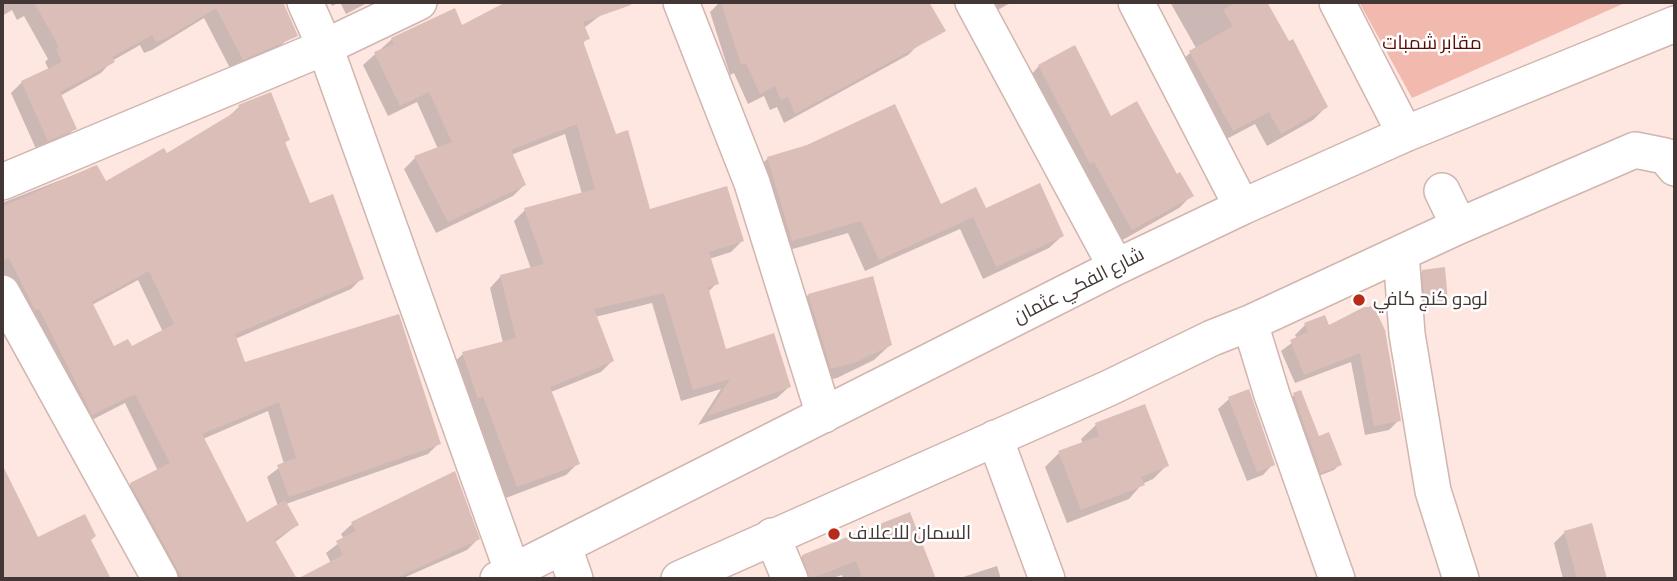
<!DOCTYPE html>
<html>
<head>
<meta charset="utf-8">
<style>
  body { margin:0 }
  #map { position:relative; width:1677px; height:581px; overflow:hidden; background:#fee6e1; font-family:Manrope,sans-serif }
  canvas { display:block }
  .frame { position:absolute; inset:0; border:4px solid #423735; pointer-events:none }
</style>
</head>
<body>
<div id="map">
<canvas width="1677" height="581"></canvas>
<div class="frame"></div>
</div>
<script>
const g = document.querySelector('canvas').getContext('2d');
g.lineJoin = 'round';
function paint(path, color) { g.fillStyle = color; g.fill(path, 'evenodd'); }
const toPath = rows => new Path2D(rows.map(r => 'M' + r).join(''));
function stroke(path, color, width, dash) { g.strokeStyle = color; g.lineWidth = width; g.lineCap = dash ? 'butt' : 'round'; g.setLineDash(dash || []); g.stroke(path); }
function write(font, color, halo, rows, align = 'center') {
  g.font = font + ' Manrope,Cairo,sans-serif'; g.lineWidth = 5; g.setLineDash([]); g.textBaseline = 'middle'; g.strokeStyle = halo; g.fillStyle = color; for (const [text, x, y, turn = 0] of rows) {
    g.save(); g.translate(x, y); g.rotate((+turn || 0) * Math.PI / 180); g.textAlign = isNaN(turn) ? turn : align; if (halo) g.strokeText(text, 0, 0); g.fillText(text, 0, 0); g.restore();
  }
}
paint(toPath([
  [1359,2,1627,2,1412,98]
]), '#f2baaf');
paint(toPath([
  [2,2,268,2,290,37,278,48,231,70,204,18,152,50,144,53,140,45,112,61,101,73,60,96,75,128,63,140,37,151,11,93,22,82,49,70,45,62,48,59,24,16,17,20,12,10,2,16],
  [330,2,369,2,346,14,340,2,332,6],
  [509,2,598,2,602,14,584,28,588,38,582,44,615,136,649,212,742,241,731,252,709,259,717,283,708,292,725,352,789,387,777,398,698,425,721,389,681,401,652,303,595,317,612,361,601,372,551,392,578,463,566,475,506,498,472,407,451,365,463,354,503,343,490,288,501,276,531,269,514,221,525,210,582,194,565,134,511,155,524,185,513,196,436,233,404,169,415,158,438,149,417,102,388,116,363,65,392,39,461,27],
  [720,2,892,2,904,26,919,44,908,55,784,123,777,107,770,110,764,96,748,104,734,73,730,75,710,12],
  [988,2,1012,2,994,12],
  [1170,2,1265,2,1326,107,1313,120,1267,146,1255,124,1219,143,1176,65,1196,48],
  [1039,66,1110,119,1176,176,1191,196,1179,208,1119,242,1027,79],
  [239,107,288,140,284,144,309,205,362,278,351,289,235,339,244,364,439,443,428,454,286,504,297,525,274,543,295,579,167,579,120,495,131,484,158,471,125,403,82,425,2,277,2,203,94,167,106,184,166,155,228,117],
  [138,280,163,332,131,349,114,348,92,305],
  [268,411,284,464,267,477,278,506,246,524,203,439],
  [768,158,940,207,985,210,1062,236,1049,248,983,279,960,229,865,271,848,233,779,253,755,171],
  [1423,271,1447,301,1441,307,1420,309,1418,277],
  [808,295,890,345,874,360,837,378,816,383,793,311],
  [1371,306,1384,332,1399,420,1389,430,1365,435,1351,362,1295,383,1281,351,1297,339,1295,335,1305,325,1328,327],
  [1294,395,1318,438,1340,464,1334,470,1316,477,1289,400],
  [1229,399,1273,464,1263,475,1247,481,1218,409],
  [1144,406,1167,465,1153,479,1142,484,1129,499,1067,523,1045,467,1059,453,1083,444,1081,439,1096,425],
  [2,468,37,539,89,541,109,579,2,579],
  [909,514,935,579,843,579,842,575,830,579,791,579,788,570,803,556],
  [352,524,478,539,467,550,401,579,300,579,331,563,326,553,344,539,341,534],
  [1591,525,1605,579,1563,579,1554,543,1565,532],
  [997,566,1001,579,957,579]
]), '#0003');
paint(toPath([
  [34,2,283,2,298,36,243,60,216,8,165,39,156,42,152,35,112,57,115,62,60,92,77,129,48,141,21,81,62,62,56,49,59,47],
  [506,2,631,2,631,5,583,22,590,39,583,41,616,134,628,130,650,209,727,186,744,241,709,252,719,284,708,287,726,349,774,333,791,387,707,416,730,379,693,390,664,293,594,309,614,361,550,387,580,464,517,487,483,396,478,399,462,352,516,338,500,275,544,264,524,208,595,189,577,124,511,150,526,185,448,222,414,156,452,142,429,92,400,106,374,52,394,44,391,38,455,8,462,25],
  [721,2,929,2,946,31,795,114,788,97,781,100,775,86,760,94,746,63,741,65],
  [1237,2,1267,2,1289,41,1293,39,1328,107,1281,134,1269,112,1233,131,1189,51,1233,26,1223,10],
  [1075,45,1111,116,1137,101,1177,174,1180,172,1194,196,1132,230,1094,162,1090,164,1038,65],
  [271,92,290,140,285,142,310,203,333,194,364,279,235,334,245,362,399,314,441,444,289,497,277,465,296,458,279,402,202,434,247,522,285,500,299,525,274,539,297,579,343,555,336,541,356,531,351,522,455,471,480,539,394,579,183,579,130,483,170,463,135,394,92,415,39,309,35,310,9,258,2,261,2,207,94,166,97,165,106,181,164,148,167,153,240,109,238,105],
  [149,271,174,324,132,346,128,339,114,346,92,302],
  [895,104,941,204,976,187,986,208,1040,183,1064,236,996,267,973,217,879,260,861,221,792,241,767,157,807,145],
  [1445,267,1448,302,1425,304,1422,270],
  [873,276,892,345,854,363,831,369,808,294],
  [1364,307,1374,307,1385,330,1401,421,1374,426,1360,353,1304,375,1290,340,1308,332,1304,323,1325,315,1329,325],
  [1249,389,1275,465,1257,472,1228,397],
  [1301,390,1319,436,1329,432,1342,465,1321,473,1293,393],
  [1145,404,1169,466,1141,477,1145,485,1081,510,1058,451,1099,436,1095,423],
  [2,464,38,537,85,514,96,536,91,540,111,579,2,579],
  [910,512,936,579,863,579,856,561,810,579,802,555],
  [1592,523,1607,579,1577,579,1564,531]
]), '#dbbeb8');
const minor = toPath([
  [305,2,325,47,513,573],
  [681,2,752,183,824,415],
  [973,2,1116,267],
  [1136,2,1242,207],
  [1337,2,1405,134],
  [2,182,325,47,419,2],
  [1442,191,1459,226],
  [1401,253,1407,334,1433,491,1461,579],
  [2,293,160,579],
  [995,438,1047,579],
  [772,536,790,579],
  [564,547,575,579],
  [498,579,1116,267,1242,207,1405,134,1675,24],
  [679,579,1109,388,1212,338,1250,323],
  [1337,579,1272,395,1250,323,1459,226,1635,150,1665,156,1675,168]
]);
stroke(minor, '#d1b5af', 38);
stroke(minor, '#fff', 35);
for (const [x, y, r, color] of [
  [1359,300,7,"#b82b19"],
  [834,534,7,"#b82b19"]
]) { const dot = new Path2D(); dot.arc(x, y, r, 0, 2 * Math.PI); g.fillStyle = color; g.fill(dot); stroke(dot, '#fff', 2.5); }
write('19px', '#5b0b03', '#fff', [
  ["مقابر شمبات",1432,44]
]);
write('19px', '#423735', '#fff', [
  ["شارع الفكي عثمان",1079,286,-27]
]);
write('19px', '#423735', '#fff', [
  ["لودو كنج كافي",1373,300],
  ["السمان للاعلاف",848,534]
], 'left');
</script>
</body>
</html>
